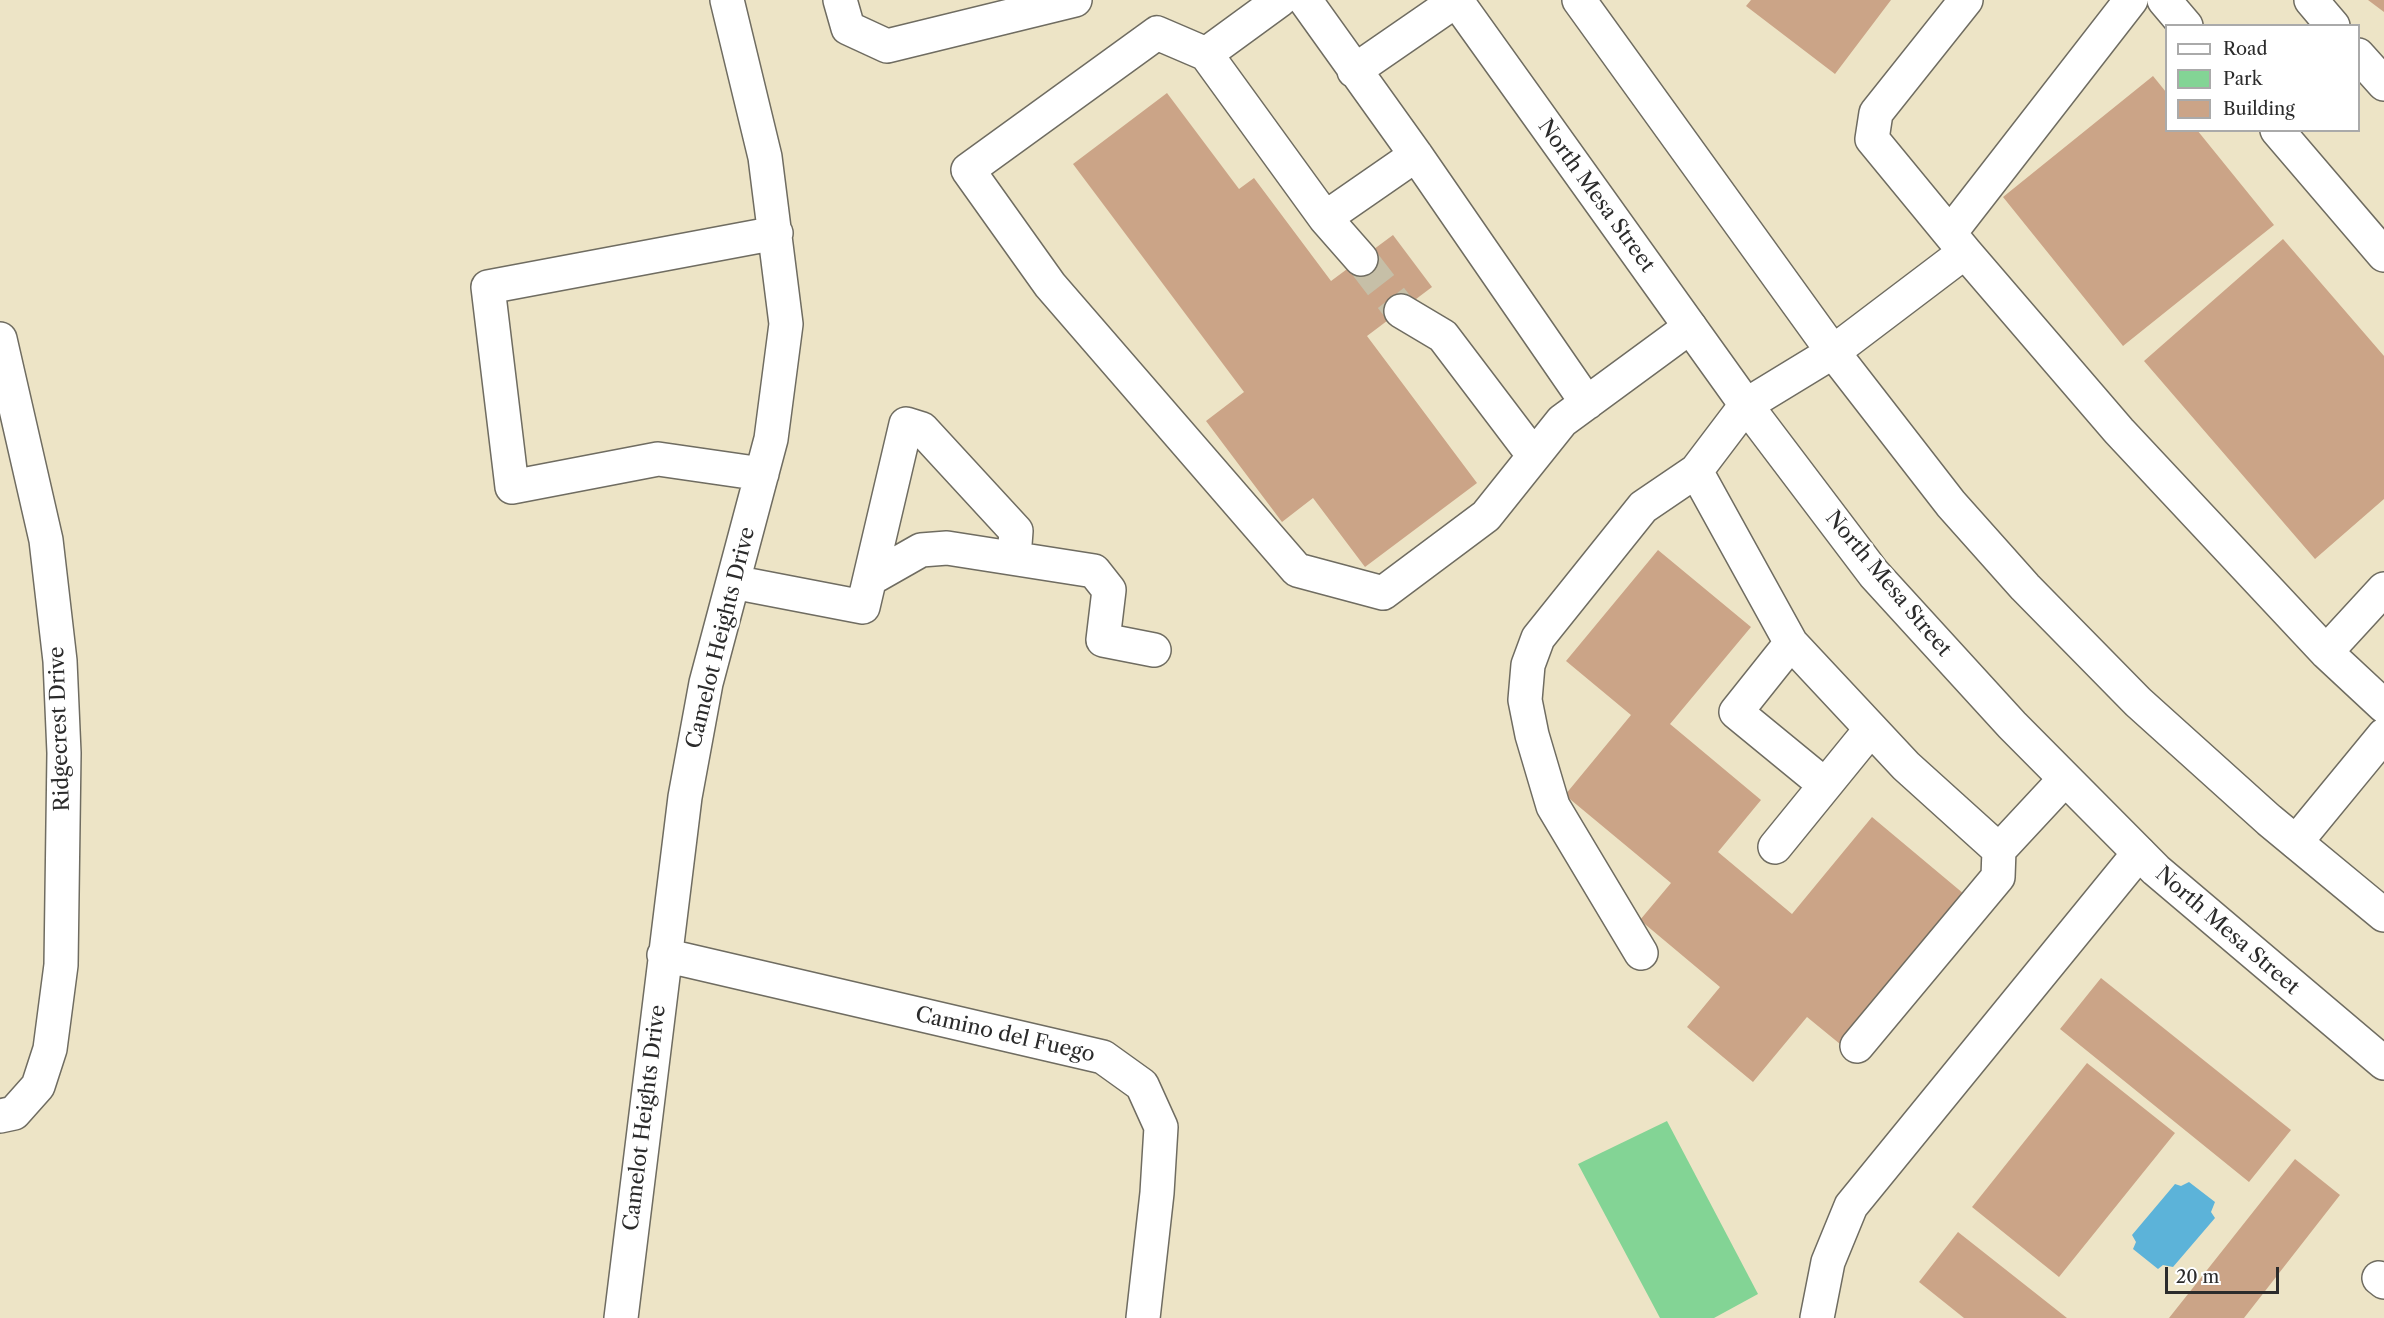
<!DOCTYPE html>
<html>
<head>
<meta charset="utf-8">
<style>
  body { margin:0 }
  #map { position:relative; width:2384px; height:1318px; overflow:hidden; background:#ede4c6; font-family:"Libre Caslon Text",serif }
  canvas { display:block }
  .legend { position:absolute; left:2165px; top:24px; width:195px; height:108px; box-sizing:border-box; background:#fff; border:2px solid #aaa; margin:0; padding:8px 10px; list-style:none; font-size:18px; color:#2b2b2b }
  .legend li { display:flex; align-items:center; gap:12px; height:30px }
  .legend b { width:30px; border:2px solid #aaa }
  .scale { position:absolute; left:2165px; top:1267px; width:114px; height:27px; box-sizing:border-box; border:3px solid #2b2b2b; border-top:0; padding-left:8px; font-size:18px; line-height:21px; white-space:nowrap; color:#2b2b2b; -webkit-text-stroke:4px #fff; paint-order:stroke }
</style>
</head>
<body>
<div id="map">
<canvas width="2384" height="1318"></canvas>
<ul class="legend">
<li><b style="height:8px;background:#fff"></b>Road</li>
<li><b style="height:16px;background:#83d495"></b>Park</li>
<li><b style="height:16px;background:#cba487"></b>Building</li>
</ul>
<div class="scale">20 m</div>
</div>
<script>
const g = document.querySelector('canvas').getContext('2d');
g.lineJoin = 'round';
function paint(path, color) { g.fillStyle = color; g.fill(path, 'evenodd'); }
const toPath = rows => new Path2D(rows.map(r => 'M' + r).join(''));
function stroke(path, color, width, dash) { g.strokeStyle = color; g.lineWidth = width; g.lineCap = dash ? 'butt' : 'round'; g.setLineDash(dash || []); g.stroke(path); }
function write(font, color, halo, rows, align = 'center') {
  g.font = font + ' "Libre Caslon Text",serif'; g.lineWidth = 6; g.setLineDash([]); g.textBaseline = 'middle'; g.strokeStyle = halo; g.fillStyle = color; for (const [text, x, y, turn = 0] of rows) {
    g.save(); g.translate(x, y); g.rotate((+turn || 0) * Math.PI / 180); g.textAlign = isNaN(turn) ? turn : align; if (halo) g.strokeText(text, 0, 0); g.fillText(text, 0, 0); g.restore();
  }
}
paint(toPath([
  [1667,1121,1758,1294,1714,1318,1660,1318,1578,1164]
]), '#83d495');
paint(toPath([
  [2189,1182,2215,1202,2211,1212,2215,1218,2173,1267,2163,1265,2158,1269,2133,1249,2136,1242,2132,1235,2175,1184,2181,1186]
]), '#5cb3d9');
paint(toPath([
  [1751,0,1891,0,1835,74,1746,6],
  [2368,0,2384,0,2384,12],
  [2153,76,2166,92,2166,130,2197,130,2274,225,2123,346,2003,197],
  [1167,93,1239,189,1254,178,1331,281,1393,235,1432,287,1367,336,1477,483,1365,567,1313,498,1282,522,1206,421,1244,392,1073,164],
  [2283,239,2384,356,2384,499,2315,559,2144,361],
  [1658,550,1751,627,1670,724,1761,800,1718,852,1792,914,1872,817,1964,894,1840,1044,1807,1017,1753,1082,1687,1027,1720,987,1640,920,1671,883,1565,795,1631,715,1566,661],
  [2101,978,2291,1130,2249,1182,2060,1029],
  [2087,1063,2175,1133,2059,1277,1972,1207],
  [2295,1159,2340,1195,2244,1318,2169,1318],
  [1958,1232,2067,1318,1964,1318,1919,1282]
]), '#cba487');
stroke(toPath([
  [1361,259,1401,311]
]), '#c6bfa7', 33, [33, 16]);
const minor = toPath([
  [840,0,848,28,887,46,1075,0],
  [1280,0,1206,54,1157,33,968,170,1050,285,1297,570,1383,593,1486,516,1562,421,1690,327],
  [1305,0,1416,155,1587,403],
  [1966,0,1876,113,1872,139,1965,252,2119,431,2326,652,2384,706],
  [2164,0,2186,26],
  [2311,0,2333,26],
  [1206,54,1325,218,1416,155],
  [2358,55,2384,84],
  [1354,71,1457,0],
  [2277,130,2384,255],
  [1325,218,1361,259],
  [1950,233,2131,0],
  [1401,311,1443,336,1534,456],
  [0,339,46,540,60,661,64,753,61,965,50,1049,38,1086,14,1113,0,1116],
  [1833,352,1965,252],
  [1746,405,1696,471,1791,643,1906,766,1999,850,2065,779],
  [762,474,658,459,512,487,488,287,776,233],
  [870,579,921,550,947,548,1094,571,1109,590,1103,640,1154,650],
  [733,582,863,607,906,424,922,429,1016,531,1014,558],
  [1791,643,1736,712,1825,785],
  [2326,652,2384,589],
  [2296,842,2384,735],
  [1775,847,1871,729],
  [1641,953,1553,806,1532,735,1525,700,1528,665,1538,638,1643,507,1696,471],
  [664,955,1103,1057,1142,1085,1161,1127,1157,1193,1143,1318],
  [1857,1046,1998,877,1999,850],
  [2379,1278,2384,1282],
  [621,1318,685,797,706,683,771,439,786,324,765,157,727,0],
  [1817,1318,1828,1262,1851,1206,2139,853]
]);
const major = toPath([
  [1456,0,1746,405,1874,574,2012,725,2156,870,2384,1063],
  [1579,0,1833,352,1951,504,2025,587,2138,702,2269,820,2384,915],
  [1746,405,1833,352]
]);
stroke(minor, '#6f6c61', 36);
stroke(major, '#6f6c61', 36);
stroke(minor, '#fff', 33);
stroke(major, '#fff', 33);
write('21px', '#2b2b2b', '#fff', [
  ["North Mesa Street",1596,196,54],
  ["North Mesa Street",1888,584,50],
  ["Camelot Heights Drive",721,638,-76],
  ["Ridgecrest Drive",60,729,-92],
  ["North Mesa Street",2227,931,41],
  ["Camino del Fuego",1005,1035,13],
  ["Camelot Heights Drive",645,1118,-83]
]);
</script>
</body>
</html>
